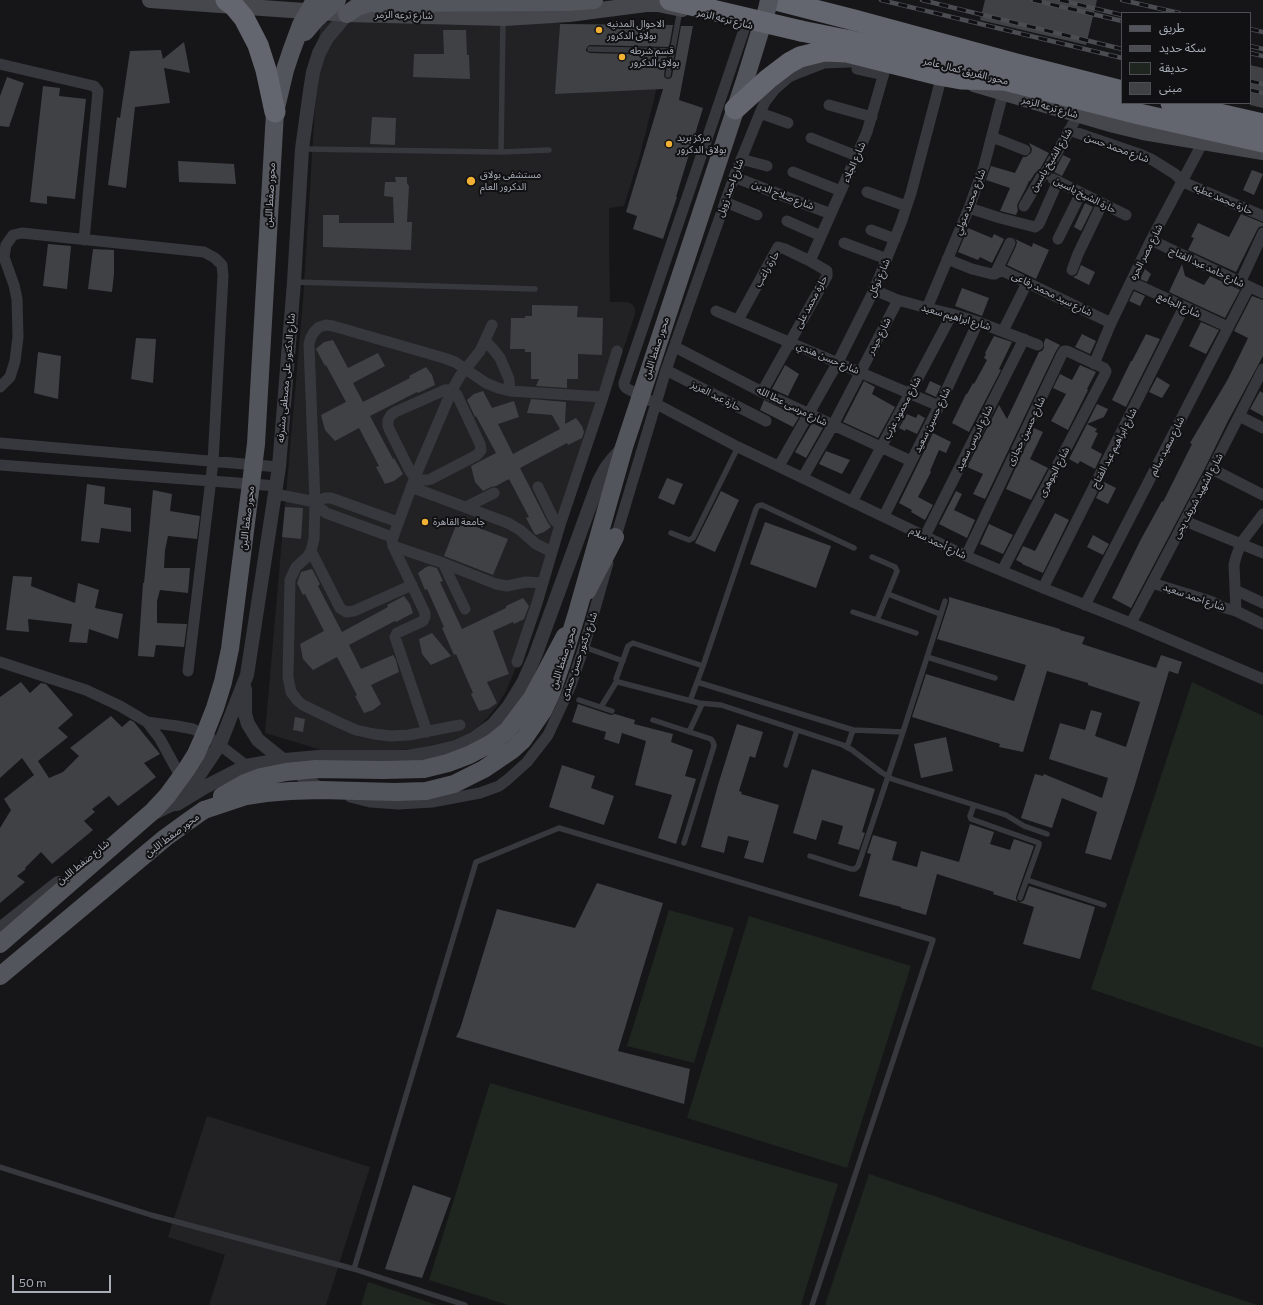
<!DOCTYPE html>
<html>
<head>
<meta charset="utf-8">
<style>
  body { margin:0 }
  #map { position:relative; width:1263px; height:1305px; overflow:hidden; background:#161618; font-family:Commissioner,"Noto Sans Arabic",sans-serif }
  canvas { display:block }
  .legend { position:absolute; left:1121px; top:12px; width:130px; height:92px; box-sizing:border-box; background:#111113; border:1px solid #4d4f55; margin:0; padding:5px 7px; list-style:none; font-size:12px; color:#a8adb8 }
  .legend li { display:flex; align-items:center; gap:8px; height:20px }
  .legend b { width:20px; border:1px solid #4d4f55 }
  .scale { position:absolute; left:12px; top:1275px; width:99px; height:18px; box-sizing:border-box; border:2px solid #a8adb8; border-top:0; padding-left:5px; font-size:12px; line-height:14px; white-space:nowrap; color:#a8adb8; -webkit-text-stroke:3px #111113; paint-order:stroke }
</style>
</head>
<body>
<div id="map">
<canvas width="1263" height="1305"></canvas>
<ul class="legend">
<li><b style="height:5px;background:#53555c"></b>طريق</li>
<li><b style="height:5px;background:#4a4c52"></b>سكة حديد</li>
<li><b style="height:11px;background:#1e261f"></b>حديقة</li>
<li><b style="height:11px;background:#404145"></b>مبنى</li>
</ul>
<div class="scale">50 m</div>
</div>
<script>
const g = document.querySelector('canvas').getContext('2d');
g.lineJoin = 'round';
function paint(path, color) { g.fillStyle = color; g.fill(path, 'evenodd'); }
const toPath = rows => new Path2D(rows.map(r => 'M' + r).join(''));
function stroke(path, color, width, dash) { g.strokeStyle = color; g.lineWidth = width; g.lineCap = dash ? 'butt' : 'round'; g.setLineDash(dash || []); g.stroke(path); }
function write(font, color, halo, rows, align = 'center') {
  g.font = font + ' Commissioner,"Noto Sans Arabic",sans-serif'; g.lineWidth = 4; g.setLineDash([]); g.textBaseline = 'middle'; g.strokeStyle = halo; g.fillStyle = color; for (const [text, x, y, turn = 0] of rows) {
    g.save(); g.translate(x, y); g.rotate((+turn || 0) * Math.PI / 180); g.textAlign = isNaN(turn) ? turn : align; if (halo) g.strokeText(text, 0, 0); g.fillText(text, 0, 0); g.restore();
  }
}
paint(toPath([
  [334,20,560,23,556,94,657,87,640,155,624,206,609,208,609,242,610,302,627,302,632,304,635,309,635,314,528,639,506,691,497,706,488,717,476,729,462,737,445,745,427,748,360,753,325,751,265,733,303,301,320,26,325,23],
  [207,1116,370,1167,326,1305,209,1305,225,1255,168,1237]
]), '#222225');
paint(toPath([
  [1192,682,1263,716,1263,1048,1091,989],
  [669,910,734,928,694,1063,627,1046],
  [749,916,911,966,847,1168,687,1118],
  [490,1083,838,1184,801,1305,508,1305,429,1280],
  [869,1174,1257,1305,825,1305],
  [368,1282,437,1305,361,1305]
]), '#1e261f');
paint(toPath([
  [985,0,1097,0,1086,45,980,20],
  [560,24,673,25,669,47,590,45,588,46,586,49,586,51,590,53,667,55,664,75,665,78,668,79,671,78,672,76,681,26,693,26,679,100,703,108,676,197,677,197,663,239,633,229,637,216,626,212,663,89,555,94],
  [443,30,466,30,467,55,469,55,470,79,413,77,414,54,444,54],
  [184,42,190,73,164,68,170,103,135,107,126,188,108,185,117,117,120,118,130,51,161,50,163,59],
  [1250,65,1263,68,1263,108,1250,105],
  [7,77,24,83,9,127,0,126,0,96],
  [43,86,60,88,59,96,86,99,75,199,47,196,47,204,30,202],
  [372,117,396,118,395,145,370,144],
  [1029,143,1049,153,1040,169,1035,173,1030,181,1029,181,1026,188,1018,203,1017,206,1018,210,1016,215,1000,211,1010,188,986,180,991,166,1015,173,1023,157,1026,157,1031,153,1032,149],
  [1063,155,1071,159,1062,176,1054,172],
  [178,161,234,164,236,184,179,182],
  [1252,170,1263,174,1254,195,1243,190],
  [395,177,407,177,407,183,409,186,407,222,412,222,411,250,323,247,323,215,339,215,339,223,394,223,393,197,384,196,385,182,396,182],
  [1085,203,1093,207,1081,231,1074,227],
  [1241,214,1263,223,1263,226,1259,227,1257,230,1236,272,1188,250,1194,238,1191,237,1198,223,1229,237],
  [968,228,992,238,994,234,1004,239,992,263,980,257,978,260,958,252],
  [1015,239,1032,247,1033,243,1049,250,1036,279,1007,265,1016,246,1017,242],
  [48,244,71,246,67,289,43,286],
  [93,249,114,250,114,274,112,292,88,289],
  [1182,264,1185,276,1204,285,1210,276,1240,290,1225,318,1169,292],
  [1081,265,1095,272,1089,285,1073,277,1077,275],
  [1145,269,1151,274,1147,282,1140,279],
  [962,288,989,298,982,316,955,306],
  [1134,291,1145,296,1140,306,1129,301],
  [1252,296,1263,300,1263,356,1228,421,1206,466,1131,608,1112,598,1140,541,1162,501,1163,502,1192,444,1190,443,1228,379,1248,338,1234,331],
  [532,305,578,306,577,317,603,318,602,355,578,354,578,379,567,379,567,388,536,386,539,379,531,379,531,352,525,352,525,349,510,349,511,318,525,318,525,316,532,316],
  [1201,322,1219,330,1206,354,1189,346],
  [1082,334,1096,341,1090,354,1075,347],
  [1146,334,1160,339,1126,407,1112,400,1131,361,1132,361],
  [994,336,1012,342,999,369,1001,370,969,432,952,423,966,394,967,394,973,383,974,384,987,360,984,358,986,354,985,353],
  [136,338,156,339,153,383,131,379],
  [1046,338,1060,345,1056,351,985,499,973,494,983,474,967,467,999,405,1007,419,1039,352,1042,351,1044,348,1044,342],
  [333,340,348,368,378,353,385,366,353,383,363,402,410,378,409,376,426,367,432,375,435,385,418,393,417,392,370,416,393,459,394,458,403,474,394,481,385,484,376,467,379,466,359,428,335,441,325,430,321,415,346,402,326,365,325,366,316,349,324,342],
  [38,352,61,356,58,399,34,393],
  [785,365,799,374,788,396,772,389],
  [1080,365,1096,372,1087,389,1088,390,1068,430,1051,421,1066,394,1053,388,1060,374,1072,380],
  [1157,377,1170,385,1162,398,1149,392],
  [864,381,875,387,872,394,895,407,878,438,843,422],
  [930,381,941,386,936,397,925,392],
  [483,391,492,408,514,401,519,417,498,424,513,454,560,429,552,415,527,413,531,399,566,402,565,424,576,418,582,426,584,432,582,438,568,445,567,443,520,468,548,523,551,527,544,532,536,535,534,533,526,518,529,517,509,479,496,486,491,487,483,491,475,482,471,466,496,453,476,416,475,417,467,400,474,394],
  [1260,391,1263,393,1263,416,1250,409],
  [764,400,799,417,793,427,760,410],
  [1097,404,1108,409,1104,417,1087,424],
  [907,414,916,418,918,414,925,418,917,434,906,429,905,431,899,428],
  [812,423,823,428,806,458,795,452],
  [1087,424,1097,429,1095,432,1098,433,1091,448,1102,454,1095,469,1080,461,1078,464,1069,459],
  [1034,428,1043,432,1030,459,1048,468,1031,500,1006,489],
  [933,433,951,442,946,453,939,450,930,471,931,472,918,497,933,505,925,520,911,512,912,510,899,503],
  [826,451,850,460,842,474,819,464],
  [667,478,683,484,674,505,658,498],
  [1104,482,1116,488,1108,504,1096,498],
  [87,484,105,487,104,504,131,508,131,532,101,528,99,543,81,541],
  [153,490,172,494,170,511,200,516,197,539,168,536,165,550,164,568,190,568,188,593,160,590,157,601,157,623,187,624,184,647,156,645,154,657,138,656,143,583,144,583],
  [721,491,739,500,715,552,695,543],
  [956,491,962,494,954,510,975,520,967,538,939,524],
  [285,507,303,508,301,539,282,537],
  [1055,513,1069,520,1043,573,1022,564,1022,563,1016,560,1023,546,1035,551],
  [458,520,508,539,493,575,444,556],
  [765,522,831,546,816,588,750,564],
  [989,524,1013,535,1003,554,980,544],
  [1093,535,1109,544,1103,555,1087,547],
  [430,566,437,568,443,581,440,582,462,629,506,608,506,606,523,598,529,606,524,619,514,624,513,622,493,631,509,674,487,682,497,703,488,709,479,711,471,694,473,693,456,654,454,655,442,628,444,627,427,589,425,590,418,573,426,567],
  [312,569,320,584,318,586,342,632,388,607,387,605,404,596,410,604,413,613,396,622,395,621,349,645,361,669,393,655,396,660,399,672,371,685,381,704,373,710,364,713,355,696,357,695,337,657,313,670,303,659,300,644,324,631,305,594,303,595,297,583,301,572],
  [13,576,32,577,31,586,75,603,78,583,99,590,95,608,123,614,118,639,89,629,87,643,69,642,72,624,28,619,29,632,6,630],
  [949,597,1060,629,1060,630,1085,637,1082,644,1156,668,1161,655,1182,662,1178,674,1169,671,1135,785,1111,860,1085,853,1097,812,1062,798,1052,828,1021,818,1035,774,1043,776,1044,774,1102,798,1108,778,1049,759,1060,723,1085,730,1091,710,1102,713,1095,736,1126,747,1140,702,1088,685,1088,683,1047,671,1023,752,999,747,1000,744,912,717,926,674,1014,701,1026,665,937,639,949,602],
  [432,633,451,656,431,665,422,654,419,639],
  [21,682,30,693,41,683,46,684,73,715,58,728,68,737,38,761,49,778,63,772,79,756,70,748,111,716,122,727,130,720,134,722,160,754,144,763,156,777,118,806,109,796,92,809,95,812,84,821,93,830,52,864,41,852,25,868,26,869,17,876,25,882,0,903,0,828,11,810,4,799,34,775,22,758,0,778,0,697],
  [578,704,611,715,615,714,635,720,634,724,673,734,671,742,693,750,685,776,696,779,676,844,658,838,672,795,635,785,646,741,622,733,619,744,604,739,606,732,572,722],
  [295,717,305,719,303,732,293,730],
  [737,724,763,732,755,758,750,756,739,791,742,792,741,794,779,805,763,863,744,858,749,841,728,836,724,853,701,847,718,785],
  [946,737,953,771,921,778,914,744],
  [562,765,595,776,591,788,614,796,604,825,549,807],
  [812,769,875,789,862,832,865,833,859,850,838,844,843,826,822,820,816,840,793,833],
  [970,824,994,832,990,844,1010,850,1014,839,1034,846,1016,897,1016,899,1018,902,1021,902,1024,900,1029,886,1095,907,1080,959,1023,944,1034,907,993,894,994,892,937,874,926,915,901,908,901,907,859,896,871,854,867,853,873,835,897,842,892,860,917,867,921,851,959,862],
  [597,883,663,903,618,1051,690,1069,684,1104,456,1037,460,1029,497,909,575,928],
  [413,1185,451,1198,422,1278,385,1269]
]), '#404145');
stroke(toPath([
  [590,49,672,51],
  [668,75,680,10],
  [302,149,501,152,549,150],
  [501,152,503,20],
  [294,282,535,289],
  [671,533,689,540,693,538,738,447],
  [872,557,895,567,897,571,877,620],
  [888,594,940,614],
  [853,612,916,633],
  [584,647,623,661],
  [927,657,995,678],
  [703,666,633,643,628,646,616,679,618,682,699,703,721,705,843,745,852,750,881,772,892,779,1006,815,1024,826,1047,834],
  [697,682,853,730,903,732],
  [579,700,612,711],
  [690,701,703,666,756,509,758,506,762,505,854,548],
  [601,707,617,681],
  [653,720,711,739,713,742,714,746,684,843],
  [689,732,702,704],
  [847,747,853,730],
  [786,765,797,730],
  [974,805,970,816,971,819,1039,843,1039,845,1020,898],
  [810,856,851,869,855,869,858,866,903,732,945,601],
  [1027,880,1104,905],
  [0,1167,151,1215,354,1269,465,1305],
  [354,1269,476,862,559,828,933,940,812,1305]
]), '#37383d', 5.5);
stroke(toPath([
  [746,24,624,383,624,385,626,388,738,447,966,556,1043,588,1131,623,1263,679],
  [0,64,94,86,98,91,84,240],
  [857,69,883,75],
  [829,105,872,117],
  [760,113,788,123],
  [1069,130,1142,155,1151,159,1175,174,1183,182,1263,216],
  [992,137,1025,150],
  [811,138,857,156],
  [741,159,767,166],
  [793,172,841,191],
  [734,177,831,214],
  [1053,179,1126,215],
  [867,192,906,206],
  [725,202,757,215],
  [1024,206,1041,177,1045,174,1078,115],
  [969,208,1000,218,1035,227,1039,224,1058,181],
  [787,221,821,236],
  [871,230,895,239],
  [1058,239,1081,193],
  [1151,240,1263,293],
  [844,243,887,259],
  [947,259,972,269,992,274,1003,271,1111,323],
  [810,261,867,132,888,59],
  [1072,270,1078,254,1102,204],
  [995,274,1010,243],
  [1131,282,1228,327],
  [1240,283,1263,233],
  [874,290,898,300,927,308,952,314,978,322,1038,345],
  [927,308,969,208,984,166,1003,93],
  [716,311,939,406],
  [738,320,778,247,785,249,810,261,827,271,827,276,762,392],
  [1003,331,1027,283],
  [485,341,493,349,500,358,509,379,510,391],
  [675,347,762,392,911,461],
  [1094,364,1111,323,1151,240,1203,142],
  [666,370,766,421],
  [0,387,10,377,15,361,18,337,17,299,14,285,4,257,6,245,13,235,22,233,204,252,215,258,222,265,223,276,213,462,188,671],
  [445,390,452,390,457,395,480,444,481,450,477,455,431,479,427,480,419,480,412,474,410,471,390,431,388,426,388,420,391,415,395,412,445,390],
  [1239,416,1263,428],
  [0,443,279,467],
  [0,465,277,486],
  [779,466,838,362,874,290,901,223,911,193,942,75],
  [1212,469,1263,495],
  [803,477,833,425,898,300],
  [411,487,508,523,520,530,536,544,552,552],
  [538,487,554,520,560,525],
  [276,494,315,502,325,498,331,498,398,522],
  [315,502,318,506,326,513,392,537],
  [852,502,952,314],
  [466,507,494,493],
  [884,516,939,406,978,322],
  [1185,521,1263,553],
  [925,536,1024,339],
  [614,543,666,370,734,177,760,113,765,102,775,89,789,77,798,73,824,63,850,62],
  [393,546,443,563,496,584,507,586,526,582,543,583],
  [311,551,340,608,346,612,354,611,412,585],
  [966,556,1062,354,1064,351,1067,351,1104,368,1106,371,1105,374,1002,571],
  [443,563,465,609],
  [1152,583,1210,601,1222,607,1236,611,1263,624],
  [1043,588,1184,307],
  [1235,590,1263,603],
  [1085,605,1249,287],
  [1236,611,1234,565,1236,557,1241,543,1263,514],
  [1131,623,1212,469,1263,369],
  [0,662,86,690,120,706,147,722,160,739,183,781],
  [517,662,537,603,560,525,603,397,617,351],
  [147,722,177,726,193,729,208,736,251,769],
  [460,725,409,735,391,736,374,734,356,730,340,723,303,705,298,701,291,692,288,677,290,580,296,567,307,557,311,551,314,539,315,502,309,344,311,337,314,332,319,327,326,325,333,326,444,358,455,362,486,383,498,388,510,391,603,397],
  [427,732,395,637,397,633,423,621,425,617,425,613,393,546,392,540,415,477,452,390,460,376,480,351,492,325],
  [350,797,370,802,399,804,432,802,480,793,499,786,507,780,527,762,548,735,562,705,571,685,584,647,608,563]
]), '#37383d', 11);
stroke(toPath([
  [245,689,245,714,248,724,258,740,320,790],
  [176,798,197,778,220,744,247,675,279,467,294,282,302,149,310,91,313,72,319,53,327,38,347,14],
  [154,813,173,804,177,804,205,787,246,766,274,761,318,757,407,757,431,753,456,747,475,738,493,725,509,706,523,683,535,656,599,481,606,468,613,459,624,447],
  [0,929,58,883]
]), '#37383d', 14);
stroke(toPath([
  [150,0,347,14,504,18,569,14,646,4,658,4,682,9],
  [974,84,1114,125,1143,132,1263,152]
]), '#45474d', 16);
stroke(toPath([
  [347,14,357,7,370,3,567,2,594,0],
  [587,591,615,537],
  [492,743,508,730,532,698,565,636],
  [0,976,165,838,187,822,204,810]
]), '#53555c', 18);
stroke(toPath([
  [776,0,854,20,1016,64,1122,91],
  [801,31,846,40,1139,114,1263,142],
  [1171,103,1263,124]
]), '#63666e', 21);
const rail = toPath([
  [881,0,1122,58],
  [922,0,1122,49],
  [1033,0,1122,21],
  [1060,0,1122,15],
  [1122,0,1179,13],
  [1250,29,1263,32],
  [1250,46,1263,49],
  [1250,53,1263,56],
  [1250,81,1263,84],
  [1250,90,1263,93]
]);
stroke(rail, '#4a4c52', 4.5);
stroke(rail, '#111113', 3, [9]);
stroke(toPath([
  [305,32,316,19,337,0],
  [222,796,243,784,261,777,286,772,316,769,383,770,424,769,448,763,469,755,492,743],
  [204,810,246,796,266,793,290,791,321,790,395,792,426,791,454,784,484,769,512,750,523,740,532,727,543,711,551,694,562,662,577,613,624,447,746,77,767,9,769,0],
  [0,944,153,811,167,796,186,770,196,754,204,736,215,708,223,682,230,649,256,444,275,112,285,70,291,52,301,25,315,0]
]), '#53555c', 18);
stroke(toPath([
  [226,0,234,6,244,18,258,45,266,70,275,112],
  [670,0,801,31],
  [735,109,768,79,789,63,800,57,824,51,847,52,939,75,961,79,1001,80]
]), '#63666e', 21);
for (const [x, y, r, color] of [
  [599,30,4,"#f2b134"],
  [622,57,4,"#f2b134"],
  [669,144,4,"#f2b134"],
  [471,181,5,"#f2b134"],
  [425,522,4,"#f2b134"]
]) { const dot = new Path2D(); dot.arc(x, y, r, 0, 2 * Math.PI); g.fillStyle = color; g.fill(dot); stroke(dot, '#111113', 1.5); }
write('10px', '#a8adb8', '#111113', [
  ["شارع ترعه الزمر",404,15,1],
  ["شارع ترعه الزمر",725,19,14],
  ["محور الفريق كمال عامر",966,71,14],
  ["شارع ترعه الزمر",1050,107,16],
  ["شارع محمد حسن",1117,148,20],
  ["شارع الشيخ ياسين",1051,160,-59],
  ["شارع الجلاء",854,162,-66],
  ["شارع احمد زويل",730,188,-70],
  ["محور صفط اللبن",270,195,-87],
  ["شارع صلاح الدين",783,195,21],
  ["حارة الشيخ ياسين",1085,195,27],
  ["حارة محمد عطيه",1223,199,23],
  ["شارع محمد متولي",970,202,-69],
  ["شارع مصر الحره",1146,252,-63],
  ["شارع حامد عبد الفتاح",1207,267,25],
  ["حارة راغب",767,269,-60],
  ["شارع توكل",879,278,-67],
  ["شارع سيد محمد رفاعى",1052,294,26],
  ["حارة محمد على",811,302,-62],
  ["شارع الجامع",1179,305,25],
  ["شارع ابراهيم سعيد",956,317,16],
  ["شارع حيدر",879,336,-63],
  ["محور صفط اللبن",656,348,-72],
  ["شارع حسن هندي",828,358,23],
  ["شارع الدكتور على مصطفى مشرفه",286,378,-85],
  ["حارة عبد العزيز",716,396,27],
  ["شارع مرسى عطا الله",792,406,26],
  ["شارع محمود عزب",902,408,-62],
  ["شارع حسين سعيد",932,420,-64],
  ["شارع حسين حجازى",1026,431,-64],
  ["شارع ادريس سعيد",974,438,-64],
  ["شارع سعيد سالم",1167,446,-63],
  ["شارع ابراهيم عبد الفتاح",1114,448,-63],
  ["شارع الجوهرى",1054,472,-62],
  ["شارع الشهيد شريف يحى",1198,496,-62],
  ["محور صفط اللبن",247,518,-83],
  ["شارع أحمد سلام",938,543,25],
  ["شارع احمد سعيد",1194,597,19],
  ["شارع دكتور حسن حمدى",579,656,-71],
  ["محور صفط اللبن",563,658,-72],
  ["محور صفط اللبن",172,835,-37],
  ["شارع صفط اللبن",83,862,-39]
]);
write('10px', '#a8adb8', '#111113', [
  ["الاحوال المدنيه",607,24],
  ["بولاق الدكرور",607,36],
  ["قسم شرطه",630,51],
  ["بولاق الدكرور",630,63],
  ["مركز بريد",677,138],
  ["بولاق الدكرور",677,150],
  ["مستشفى بولاق",480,175],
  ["الدكرور العام",480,187],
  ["جامعة القاهرة",433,522]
], 'left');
</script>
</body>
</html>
